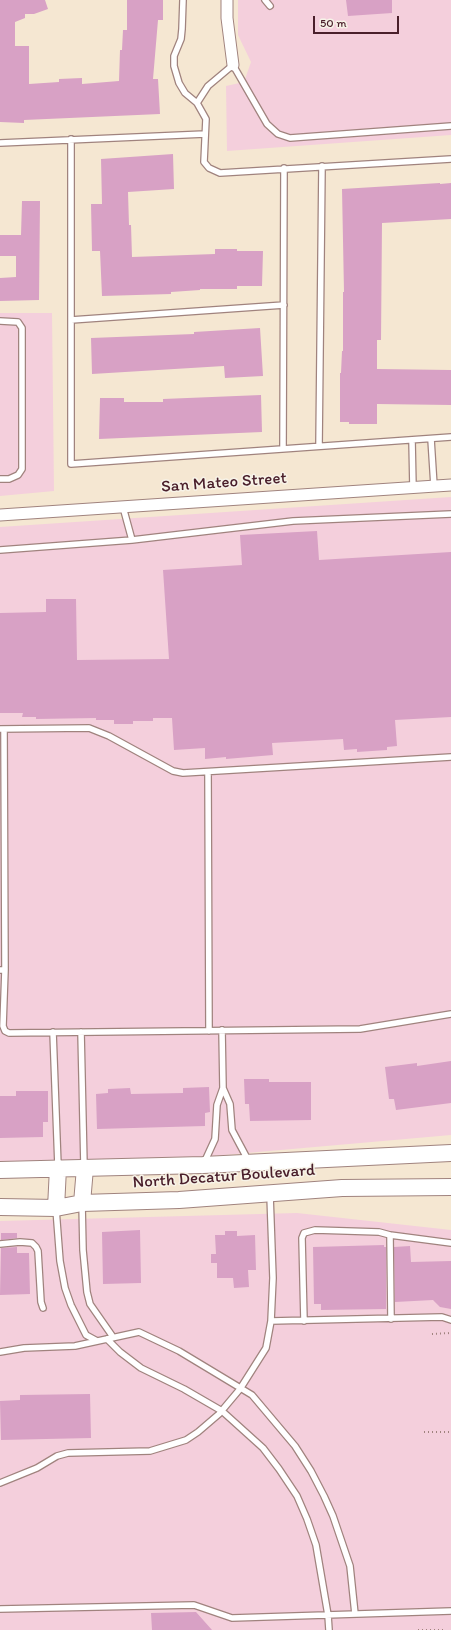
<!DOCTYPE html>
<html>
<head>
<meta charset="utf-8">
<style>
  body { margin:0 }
  #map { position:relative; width:451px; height:1630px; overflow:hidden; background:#f5e7d2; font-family:Itim,sans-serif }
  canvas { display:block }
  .scale { position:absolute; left:313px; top:16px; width:86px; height:18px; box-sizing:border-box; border:2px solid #4a1f2b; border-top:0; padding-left:5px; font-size:12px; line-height:14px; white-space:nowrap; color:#4a1f2b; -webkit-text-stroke:3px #f7f3e8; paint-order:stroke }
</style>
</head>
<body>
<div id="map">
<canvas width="451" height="1630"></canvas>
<div class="scale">50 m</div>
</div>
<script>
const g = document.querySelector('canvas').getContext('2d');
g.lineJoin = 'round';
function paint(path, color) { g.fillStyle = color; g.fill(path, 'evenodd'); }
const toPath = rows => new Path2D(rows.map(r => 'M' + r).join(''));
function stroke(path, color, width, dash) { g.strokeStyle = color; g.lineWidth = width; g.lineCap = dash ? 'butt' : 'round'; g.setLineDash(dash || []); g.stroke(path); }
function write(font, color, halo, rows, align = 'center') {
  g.font = font + ' Itim,sans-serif'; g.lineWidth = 3; g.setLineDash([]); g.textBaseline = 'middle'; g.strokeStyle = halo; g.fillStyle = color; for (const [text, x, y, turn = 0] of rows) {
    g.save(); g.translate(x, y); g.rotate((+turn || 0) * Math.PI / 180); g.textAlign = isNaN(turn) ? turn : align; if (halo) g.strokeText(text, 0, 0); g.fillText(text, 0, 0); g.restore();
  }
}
paint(toPath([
  [238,0,451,0,451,135,227,151,226,86,244,82,251,62,238,35],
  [0,313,52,313,54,491,0,496],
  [451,497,451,1135,190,1158,0,1162,0,527],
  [297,1213,451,1230,451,1630,0,1630,0,1221]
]), '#f4cfdc');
paint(toPath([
  [0,0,45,0,48,9,34,14,25,14,25,18,15,22,15,46,29,46,29,84,59,82,59,79,82,78,82,84,119,81,120,50,122,50,123,30,127,30,127,0,163,0,163,20,158,20,153,79,158,79,160,114,24,120,24,123,0,122],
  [346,0,392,0,392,13,348,16],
  [173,154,174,189,128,192,129,225,131,225,132,257,215,254,215,249,237,249,237,251,263,251,262,286,237,286,237,289,200,289,200,290,171,292,171,294,102,296,100,251,92,251,91,204,102,204,101,159],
  [440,183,440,184,451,183,451,219,382,223,381,340,377,340,377,369,451,370,451,405,377,404,377,424,349,424,349,422,340,422,340,373,341,373,342,351,343,351,343,292,344,292,342,189],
  [22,201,40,201,39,300,0,301,0,278,16,277,16,256,0,256,0,235,21,235],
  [260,328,263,376,225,378,224,366,92,374,91,338,194,334,194,332],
  [261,395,262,432,99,439,100,398,124,398,124,402,163,402,163,399],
  [317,531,319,560,451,552,451,717,395,720,397,746,387,747,387,750,357,752,357,749,344,750,343,739,272,743,273,755,226,759,226,757,205,759,205,748,174,750,172,718,153,718,153,721,133,721,133,724,114,724,114,720,96,720,96,718,36,719,36,717,22,717,23,713,0,713,0,613,46,612,46,599,76,599,77,660,169,659,163,570,242,565,240,535],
  [451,1061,451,1103,396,1110,394,1099,389,1099,385,1067,417,1063,417,1066],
  [244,1079,269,1079,269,1082,311,1082,311,1120,250,1121,249,1104,245,1104],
  [209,1087,210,1112,205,1113,205,1126,97,1129,96,1094,108,1093,108,1089,130,1088,131,1094,183,1093,183,1088],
  [16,1091,48,1091,48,1122,43,1122,43,1137,0,1138,0,1096,16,1096],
  [140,1230,141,1283,103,1284,102,1232],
  [225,1231,237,1231,237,1236,255,1235,256,1270,248,1270,249,1287,234,1288,233,1278,217,1278,217,1263,211,1263,211,1254,216,1254,215,1235,225,1235],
  [1,1233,17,1233,17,1238,1,1240],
  [384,1245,384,1247,386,1247,386,1309,321,1310,321,1304,314,1304,313,1247],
  [410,1246,411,1262,451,1261,451,1309,440,1307,433,1300,395,1302,394,1247],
  [17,1247,17,1253,29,1253,30,1294,0,1295,1,1248],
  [90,1394,91,1438,1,1440,0,1401,20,1400,20,1395],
  [196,1612,212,1630,152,1630,151,1613]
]), '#d8a1c5');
const service = toPath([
  [183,0,182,29,181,39,174,56,174,66,179,83,185,93,197,103,206,119,204,162,209,168,220,173,451,159],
  [265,0,270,6],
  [197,103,208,86,233,65,267,124,278,134,290,138,451,126],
  [71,139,71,464,451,437],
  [0,143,205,134],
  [71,320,284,305],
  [0,321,18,322,22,328,22,469,18,475,9,479,0,479],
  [431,439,434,486],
  [412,440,413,488],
  [319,446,322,166],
  [283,449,284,168],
  [123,507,132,540],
  [0,550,132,540,293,521,451,514],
  [0,729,89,728,109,736,173,771,183,773,451,757],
  [4,729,5,970],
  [208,772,209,1031],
  [0,970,5,970,3,1026,5,1031,9,1033,360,1029,451,1014],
  [53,1032,58,1166],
  [81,1032,84,1166],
  [223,1088,230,1104,232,1130,248,1160],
  [204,1163,215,1139,217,1105,223,1088,222,1030],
  [82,1203,83,1250,87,1292,90,1304,113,1337],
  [56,1209,60,1261,65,1288,71,1305,86,1335,97,1341],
  [390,1235,451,1243],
  [0,1244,20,1242,32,1243,36,1247,38,1251,41,1302,43,1308],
  [271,1321,442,1317,451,1320],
  [304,1321,302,1238,304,1233,315,1230,379,1232,390,1235,391,1319],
  [107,1339,120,1352,141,1368,184,1389,222,1411,263,1448,279,1469,297,1496,307,1519,316,1545,328,1615,329,1630],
  [0,1352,24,1348,75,1346,139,1332,179,1351,252,1395,295,1446,311,1471,324,1496,333,1516,350,1566,355,1614],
  [0,1483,37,1468,57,1456,68,1453,150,1451,186,1440,198,1432,219,1414,240,1389,266,1348,271,1321,273,1278,270,1195],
  [0,1609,194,1605,232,1618,451,1611]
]);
const minor = toPath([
  [227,0,227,18,233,65],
  [0,515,451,485]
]);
const secondary = toPath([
  [0,1170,203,1165,451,1153],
  [82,1203,85,1168],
  [0,1207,56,1208,82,1203,179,1200,342,1188,451,1187],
  [56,1208,58,1168]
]);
stroke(service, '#a0837e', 8);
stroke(minor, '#a0837e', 13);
stroke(secondary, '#a0837e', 18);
stroke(toPath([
  [432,1334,451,1333],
  [424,1432,451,1432],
  [418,1630,443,1630]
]), '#a0837e', 2, [1, 3]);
stroke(service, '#fff', 5.5);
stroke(minor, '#fff', 11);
stroke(secondary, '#fff', 16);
write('17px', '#4a1f2b', '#f7f3e8', [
  ["San Mateo Street",224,483,-4],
  ["North Decatur Boulevard",224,1177,-4]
]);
</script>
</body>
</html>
